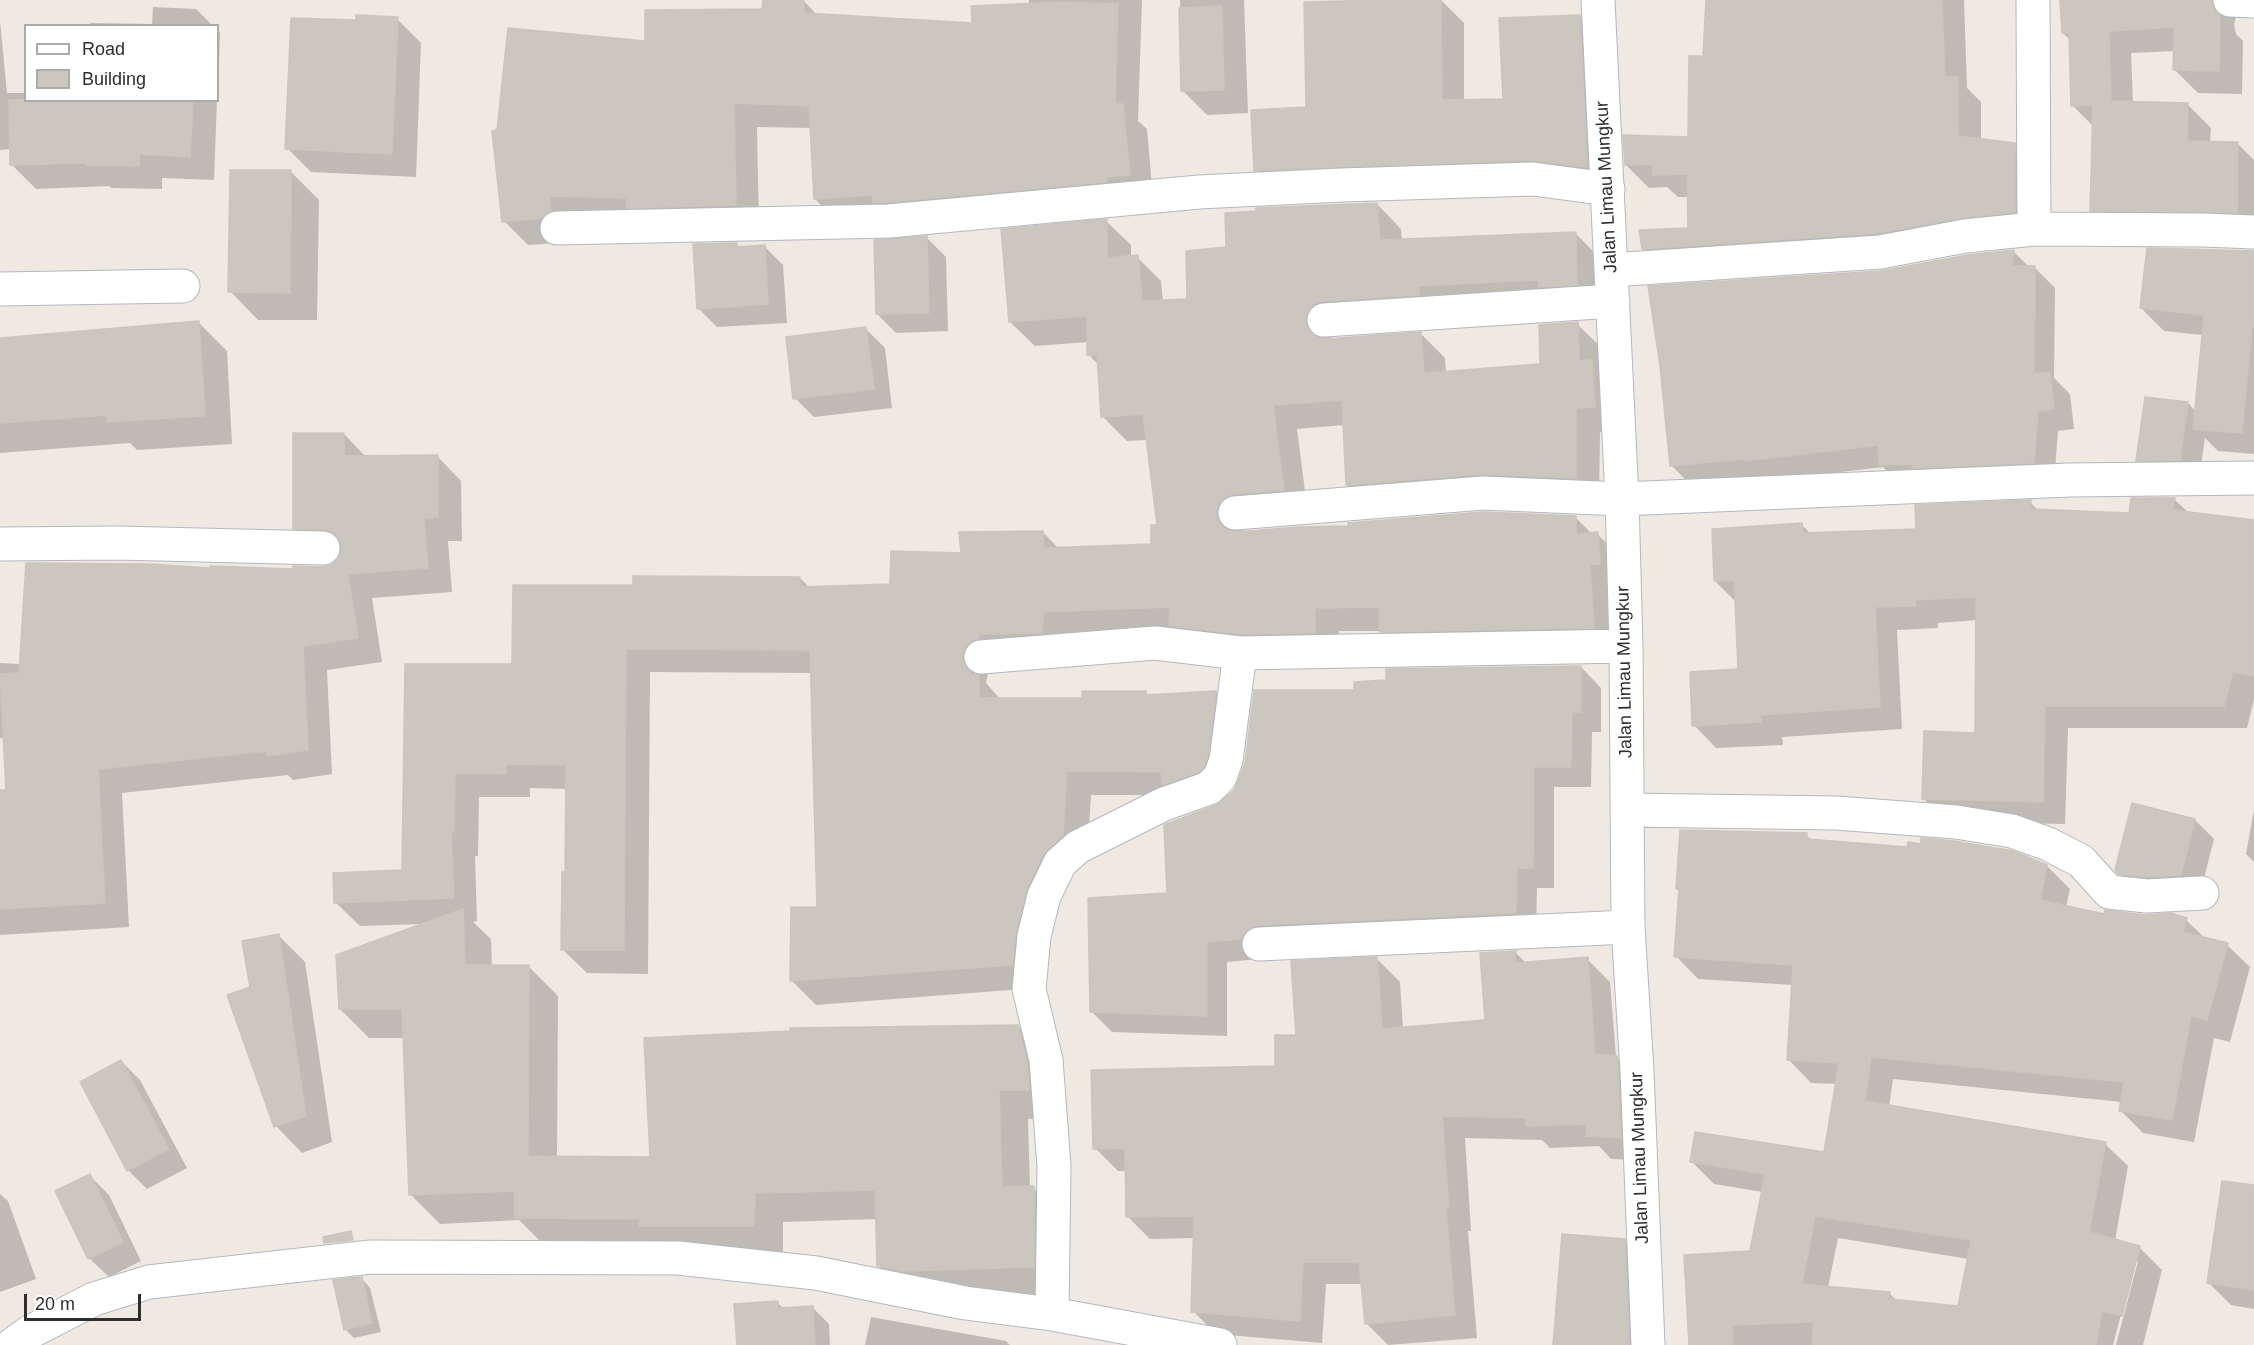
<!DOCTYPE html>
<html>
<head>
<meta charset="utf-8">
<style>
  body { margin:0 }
  #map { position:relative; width:2254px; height:1345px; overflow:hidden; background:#efe9e1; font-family:Arial,sans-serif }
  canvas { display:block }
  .legend { position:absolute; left:24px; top:24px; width:195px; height:78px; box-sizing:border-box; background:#fff; border:2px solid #ababab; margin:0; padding:8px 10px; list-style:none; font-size:18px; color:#2e2e2e }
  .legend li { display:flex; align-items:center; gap:12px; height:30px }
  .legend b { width:30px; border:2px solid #ababab }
  .scale { position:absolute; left:24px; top:1294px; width:117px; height:27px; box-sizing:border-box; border:3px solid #2e2e2e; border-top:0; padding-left:8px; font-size:18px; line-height:21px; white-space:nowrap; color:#2e2e2e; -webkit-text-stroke:4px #fff; paint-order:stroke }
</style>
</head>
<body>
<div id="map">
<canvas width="2254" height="1345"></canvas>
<ul class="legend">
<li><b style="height:8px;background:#fff"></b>Road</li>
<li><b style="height:16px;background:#cbc7bf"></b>Building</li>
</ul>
<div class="scale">20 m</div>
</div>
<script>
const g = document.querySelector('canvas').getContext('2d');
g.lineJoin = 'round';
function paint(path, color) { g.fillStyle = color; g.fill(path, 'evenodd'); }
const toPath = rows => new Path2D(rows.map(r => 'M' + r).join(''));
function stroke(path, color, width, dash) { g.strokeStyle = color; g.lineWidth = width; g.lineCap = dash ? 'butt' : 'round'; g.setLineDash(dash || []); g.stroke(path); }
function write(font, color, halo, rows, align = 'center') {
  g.font = font + ' Arial,sans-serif'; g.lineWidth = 5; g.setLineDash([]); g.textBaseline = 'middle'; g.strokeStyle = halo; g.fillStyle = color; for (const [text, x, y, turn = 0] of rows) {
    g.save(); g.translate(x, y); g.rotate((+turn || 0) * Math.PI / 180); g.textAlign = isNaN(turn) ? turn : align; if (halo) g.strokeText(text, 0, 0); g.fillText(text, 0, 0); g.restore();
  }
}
paint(toPath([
  [1029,0,1142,0,1138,121,1147,129,1153,198,839,223,815,199,811,128,757,127,759,229,528,245,504,221,498,131,646,43,804,1,817,15,973,24,1029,5],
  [1180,0,1244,0,1248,113,1207,115,1183,91],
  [1441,0,1464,23,1464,101,1504,100,1579,16,1602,39,1610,189,1279,193,1256,170,1307,109],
  [1707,0,1964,0,1967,88,1981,102,1981,140,2014,144,2037,168,2038,235,1667,272,1643,248,1690,229,1689,197,1678,197,1667,187,1649,188,1626,165,1689,139,1705,58],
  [2062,0,2254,0,2237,14,2234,24,2236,34,2243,41,2242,94,2198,93,2175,70,2175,51,2131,53,2133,103,2187,104,2211,128,2210,143,2238,144,2254,160,2254,235,2115,233,2092,210,2094,127,2072,105,2071,41,2063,33],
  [153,7,196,9,213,26,90,26,90,23,152,24],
  [397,19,421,43,416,177,311,172,287,148,357,22],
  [0,21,7,93,26,93,26,100,217,100,214,180,162,178,162,189,111,188,109,186,36,189,12,165,11,149,0,150],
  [218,30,220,33,218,92],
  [290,171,319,200,317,320,258,320,230,291],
  [1377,204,1401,229,1402,240,1576,234,1600,258,1601,308,1331,336,1330,340,1421,334,1445,358,1446,373,1542,365,1577,324,1602,348,1619,431,1600,432,1599,502,1372,509,1347,485,1344,425,1297,429,1308,514,1248,522,1241,533,1575,517,1592,534,1597,534,1622,558,1618,652,1406,655,1382,631,1339,631,1339,657,1195,650,994,666,988,673,986,683,1001,700,1083,700,1145,692,1149,696,1216,692,1240,716,1231,780,1175,795,1091,795,1087,860,1067,879,1051,913,1036,988,816,1005,792,981,818,908,812,673,650,672,648,974,587,973,562,949,567,873,567,789,530,788,530,797,479,797,478,856,475,856,477,921,473,922,491,939,492,966,529,967,558,996,557,1158,652,1159,1018,1026,1047,1056,1058,1118,1028,1119,1030,1188,1033,1188,1062,1217,1062,1295,932,1300,908,1295,879,1266,877,1219,783,1222,783,1255,545,1246,519,1220,440,1224,411,1195,405,1038,369,1038,340,1009,424,924,360,926,335,902,404,872,406,665,514,665,634,587,800,578,810,588,891,585,962,555,1043,532,1059,549,1152,545,1159,527,1147,440,1127,441,1103,417,1100,366,1088,354,1088,342,1035,346,1010,322,1106,221,1131,245,1131,257,1137,257,1161,281,1163,302,1189,300,1228,249],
  [927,238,946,257,948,331,896,333,877,314],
  [736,244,740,248,764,246,783,265,787,323,717,327,698,308],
  [2013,251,2029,267,2034,267,2055,288,2054,378,2070,394,2074,429,2058,431,2054,483,1901,486,1883,467,1766,481,1692,486,1671,465,1881,272],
  [2254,252,2254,454,2218,451,2205,438,2199,479,2157,479,2138,460,2188,403,2196,412,2203,335,2164,331,2141,308],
  [199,323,227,351,232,444,137,450,130,443,0,453,0,339],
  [866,329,885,348,892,408,814,417,795,398],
  [344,434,366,457,437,456,461,481,462,541,448,541,452,592,372,598,382,662,327,670,332,774,293,780,288,775,122,793,129,927,0,935,0,792,8,792,4,738,0,738,0,663,21,664,294,570,333,565,341,558,342,553,319,552,294,528],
  [2174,499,2189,513,2254,521,2254,699,2247,728,2068,728,2065,824,1946,822,1924,799,1976,734,1978,620,1938,623,1938,628,1897,630,1902,729,1782,737,1783,745,1716,748,1694,725,1739,671,1736,602,1715,581,1802,525,1811,534,1918,530,2030,502,2039,511,2131,515],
  [1581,667,1601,688,1601,732,1592,732,1591,787,1554,787,1554,888,1537,888,1536,933,1227,962,1227,1036,1112,1032,1092,1012,1169,895,1217,807,1355,692],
  [2254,810,2254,862,2246,854],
  [2195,820,2214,839,2200,894,2139,893,2116,870],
  [1806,835,1812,841,2047,866,2070,889,2066,907,2105,916,2186,920,2206,939,2227,945,2250,967,2230,1042,2214,1038,2194,1142,2143,1133,2120,1110,2122,1102,1893,1079,1889,1107,2105,1144,2128,1166,2115,1241,2139,1247,2162,1270,2143,1345,2116,1345,2138,1261,2135,1261,2113,1345,1691,1345,1751,1252,1763,1192,1714,1184,1692,1162,1825,1153,1837,1084,1811,1083,1789,1060,1793,985,1698,979,1676,956,1680,891,1678,888],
  [1838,1238,1969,1259,1959,1308,1897,1301,1890,1294,1828,1288],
  [279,936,305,962,332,1142,302,1153,276,1126,229,996,251,988],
  [1515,952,1526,963,1587,959,1610,982,1616,1057,1640,1080,1643,1160,1611,1159,1599,1146,1550,1148,1542,1140,1465,1138,1471,1231,1468,1231,1477,1338,1388,1345,1366,1323,1363,1284,1326,1284,1322,1343,1216,1334,1193,1311,1195,1238,1150,1239,1127,1216,1127,1171,1118,1171,1095,1148,1276,1067,1298,1037,1377,959,1400,982,1403,1029,1486,1021],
  [121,1061,140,1080,187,1168,147,1189,128,1170],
  [90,1176,109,1195,141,1261,109,1277,89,1258,57,1191],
  [2254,1187,2254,1309,2231,1305,2208,1282],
  [0,1194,8,1201,36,1279,0,1292],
  [1624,1241,1653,1269,1655,1345,1554,1345],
  [361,1278,370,1288,381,1332,354,1338,345,1329],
  [777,1302,784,1309,813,1308,829,1324,830,1345,738,1345],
  [871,1317,1006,1341,1010,1345,865,1345]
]), '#0003');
const building = toPath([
  [763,0,804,0,804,13,972,23,971,6,1064,2,1118,4,1115,104,1123,104,1130,175,1106,177,1107,182,888,202,873,203,872,195,814,199,809,106,734,103,736,205,627,208,626,198,549,196,551,211,542,218,502,222,492,131,497,130,508,28,645,41,645,10,762,9,763,0],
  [1383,0,1441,0,1442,100,1503,99,1499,18,1580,15,1587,167,1532,160,1254,171,1251,110,1306,107,1304,2,1383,0],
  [1706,0,1942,0,1945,77,1958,77,1958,136,2015,143,2015,212,1962,218,1878,233,1642,249,1639,230,1688,228,1687,174,1653,175,1653,164,1625,165,1623,135,1688,137,1689,56,1703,56,1706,0],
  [2060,0,2211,0,2214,9,2220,16,2219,71,2173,70,2174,27,2109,31,2111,101,2188,103,2187,141,2238,142,2237,213,2090,211,2093,105,2071,106,2069,33,2062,33,2060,0],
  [1222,6,1224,90,1181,91,1179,8,1222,6],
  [356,15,398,17,392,154,285,149,291,18,356,20,356,15],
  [9,100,193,100,190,157,139,154,139,166,86,165,86,163,10,165,9,100],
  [230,170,291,170,290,293,228,292,230,170],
  [1377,203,1380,240,1576,232,1577,285,1539,287,1538,280,1418,286,1419,295,1322,301,1314,304,1308,311,1305,321,1309,331,1315,336,1325,339,1421,332,1424,373,1540,364,1539,325,1578,322,1579,361,1592,360,1595,407,1576,408,1576,478,1482,474,1346,485,1342,400,1273,405,1284,490,1233,494,1225,497,1218,506,1216,514,1219,523,1226,530,1237,532,1299,527,1348,526,1348,523,1483,512,1576,516,1576,534,1598,532,1600,564,1590,564,1594,628,1380,632,1379,607,1315,608,1315,633,1241,634,1169,626,1170,607,1043,612,1042,633,979,634,979,639,970,642,964,648,962,658,966,668,972,674,979,675,979,698,1082,698,1082,691,1146,691,1146,695,1216,691,1208,756,1204,767,1199,772,1162,785,1161,772,1067,771,1063,835,1043,854,1027,888,1016,932,1012,965,790,981,791,907,817,907,810,650,626,649,624,950,561,950,562,872,565,872,566,765,506,764,506,774,455,773,454,832,451,832,454,898,334,903,333,873,402,870,405,664,512,664,513,585,633,585,633,576,800,577,800,587,890,584,891,551,961,553,959,532,1043,531,1043,548,1151,544,1151,525,1157,525,1143,414,1101,417,1097,355,1087,355,1087,316,1009,322,1001,229,1107,219,1107,258,1138,255,1142,301,1187,299,1186,251,1226,247,1225,213,1256,211,1256,208,1377,203],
  [927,236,929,313,876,314,874,240,927,236],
  [737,243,737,247,765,245,768,304,697,309,693,244,737,243],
  [2147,248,2254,251,2254,326,2252,325,2242,433,2193,429,2204,315,2140,308,2147,248],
  [2014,250,2012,266,2035,266,2034,374,2050,372,2054,409,2038,411,2034,463,1913,468,1913,464,1879,465,1878,445,1744,461,1744,459,1670,466,1660,366,1648,286,1881,271,1968,255,2014,250],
  [199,321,205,416,107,422,107,415,0,423,0,338,199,321],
  [866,327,874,389,793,399,786,337,866,327],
  [2145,397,2188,402,2180,460,2136,461,2145,397],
  [293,433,344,433,344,456,438,455,438,517,424,518,428,568,348,574,358,638,303,646,308,750,267,756,267,751,98,769,105,903,0,909,0,790,6,790,0,674,19,673,26,563,149,564,210,568,210,566,293,569,293,566,323,567,331,565,339,558,342,549,340,540,333,532,323,529,293,529,293,433],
  [2131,498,2175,498,2173,510,2254,520,2254,676,2233,672,2224,706,2045,706,2043,802,1922,799,1924,731,1975,733,1976,597,1915,600,1916,606,1875,607,1880,707,1760,715,1761,722,1692,726,1690,672,1738,669,1734,580,1714,581,1712,529,1802,523,1803,533,1916,529,1915,505,2031,500,2030,509,2129,513,2131,498],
  [1581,666,1581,712,1572,712,1571,767,1534,767,1533,868,1517,868,1516,913,1258,925,1248,929,1241,939,1207,942,1207,1016,1090,1012,1088,898,1167,893,1164,825,1216,805,1234,790,1245,763,1254,690,1354,690,1354,682,1386,680,1386,669,1581,666],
  [2132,803,2195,819,2181,875,2147,877,2118,874,2115,870,2132,803],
  [1680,830,1807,833,1807,839,1907,847,1908,842,1921,844,1921,838,1954,841,2013,851,2047,865,2040,900,2104,914,2105,910,2145,915,2171,913,2187,918,2183,932,2228,943,2207,1020,2191,1016,2172,1120,2119,1111,2124,1082,1871,1057,1865,1101,2106,1142,2089,1232,2140,1246,2122,1316,2102,1311,2096,1345,1812,1345,1814,1322,1732,1325,1733,1345,1689,1345,1684,1255,1750,1251,1765,1174,1690,1162,1695,1132,1824,1152,1839,1063,1787,1060,1793,965,1674,957,1679,889,1676,889,1680,830],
  [1815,1216,1971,1240,1958,1306,1889,1299,1890,1292,1802,1284,1815,1216],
  [463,909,465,965,529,965,528,1156,650,1157,644,1038,790,1031,790,1028,1018,1025,1027,1063,1029,1090,999,1090,1002,1187,1034,1186,1034,1267,902,1271,877,1266,875,1190,755,1193,754,1226,639,1226,640,1219,514,1218,515,1191,409,1195,402,1009,339,1009,336,955,463,909],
  [279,934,306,1116,274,1127,227,995,250,987,242,941,279,934],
  [1516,951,1515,963,1588,957,1595,1054,1617,1056,1621,1138,1586,1136,1587,1124,1526,1126,1526,1118,1442,1116,1449,1208,1446,1209,1455,1315,1365,1324,1359,1262,1303,1262,1300,1321,1191,1312,1194,1216,1126,1217,1125,1148,1093,1149,1091,1070,1275,1066,1275,1035,1296,1035,1291,961,1377,957,1382,1029,1485,1020,1480,953,1516,951],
  [121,1060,169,1149,127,1171,80,1082,121,1060],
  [90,1174,123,1242,88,1259,55,1191,90,1174],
  [2222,1181,2254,1185,2254,1290,2207,1283,2222,1181],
  [351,1231,353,1240,324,1243,323,1237,351,1231],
  [1562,1234,1625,1239,1629,1345,1553,1345,1562,1234],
  [362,1277,372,1323,344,1330,333,1280,362,1277],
  [778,1301,778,1308,813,1306,815,1345,737,1345,734,1304,778,1301]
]);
paint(building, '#cbc7bf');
stroke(building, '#cbc5ba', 1.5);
const minor = toPath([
  [1598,0,1622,499,1626,646,1628,927,1637,1071,1648,1345],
  [2033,0,2034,229],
  [2230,0,2254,1],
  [557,228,889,221,1199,192,1342,185,1533,179,1608,189],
  [1611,270,1880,252,1965,236,2034,229,2203,230,2254,232],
  [0,289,183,286],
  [1324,320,1613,301],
  [1235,513,1483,493,1622,499,2069,480,2254,478],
  [0,544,118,543,323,548],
  [981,657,1155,643,1240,653,1626,646],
  [1627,810,1836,813,1956,822,2012,831,2048,844,2081,861,2109,892,2147,896,2202,893],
  [1259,944,1628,927],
  [1052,1314,1054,1166,1046,1060,1029,989,1034,936,1044,896,1060,863,1078,847,1164,804,1209,788,1220,777,1226,760,1240,653],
  [12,1345,30,1332,94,1299,149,1282,371,1257,678,1258,816,1273,965,1303,1052,1314,1220,1345]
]);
stroke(minor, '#b4b7c1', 35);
stroke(minor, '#fff', 33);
write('18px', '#2e2e2e', '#fff', [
  ["Jalan Limau Mungkur",1607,187,-93],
  ["Jalan Limau Mungkur",1625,672,-91],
  ["Jalan Limau Mungkur",1640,1158,-92]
]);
</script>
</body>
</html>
